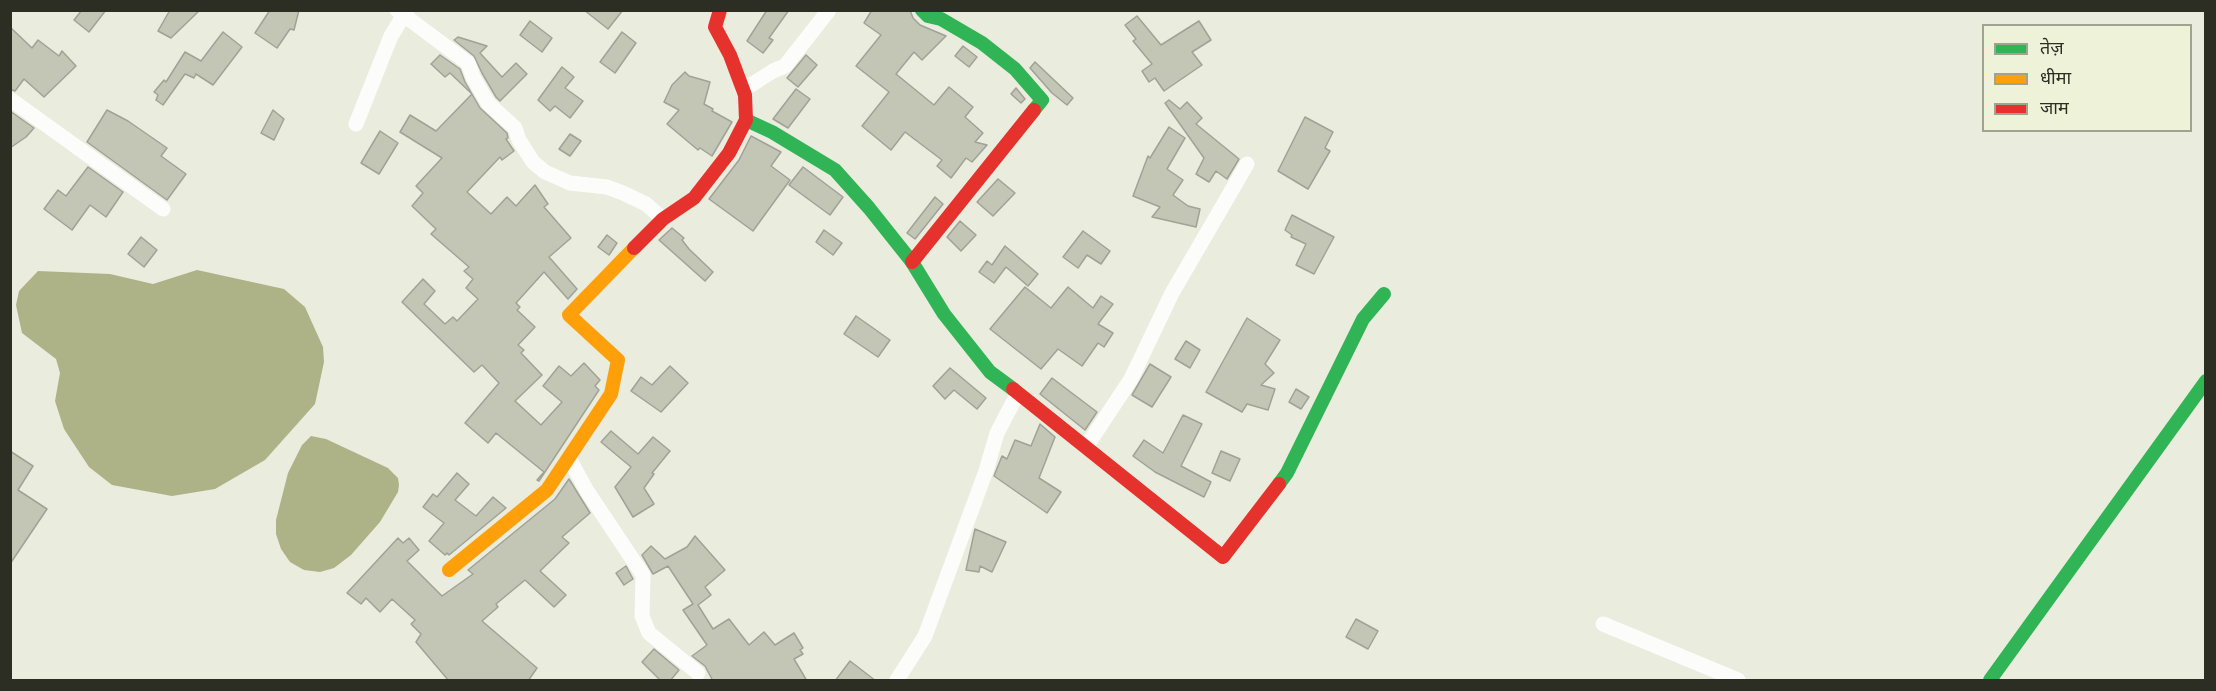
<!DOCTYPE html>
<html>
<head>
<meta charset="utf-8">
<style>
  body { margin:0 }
  #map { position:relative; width:2216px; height:691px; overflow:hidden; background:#eaecde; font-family:Rubik,"Noto Sans Devanagari",sans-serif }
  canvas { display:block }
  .frame { position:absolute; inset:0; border:12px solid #2c2d23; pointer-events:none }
  .legend { position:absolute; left:1982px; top:24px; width:210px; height:108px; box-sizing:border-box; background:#eef2d8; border:2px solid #a0a390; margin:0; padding:8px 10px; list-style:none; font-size:18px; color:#2c2d23 }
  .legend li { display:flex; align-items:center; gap:12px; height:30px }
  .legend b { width:30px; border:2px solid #a0a390 }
</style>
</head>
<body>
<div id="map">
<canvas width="2216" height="691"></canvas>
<div class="frame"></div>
<ul class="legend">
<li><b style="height:8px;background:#30b455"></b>तेज़</li>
<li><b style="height:8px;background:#ff9f0a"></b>धीमा</li>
<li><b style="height:8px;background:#e5322d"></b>जाम</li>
</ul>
</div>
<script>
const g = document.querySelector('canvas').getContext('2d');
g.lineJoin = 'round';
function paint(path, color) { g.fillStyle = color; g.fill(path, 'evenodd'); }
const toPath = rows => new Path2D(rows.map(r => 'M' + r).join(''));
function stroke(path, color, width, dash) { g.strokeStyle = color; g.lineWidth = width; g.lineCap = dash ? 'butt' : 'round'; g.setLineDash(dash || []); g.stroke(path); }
paint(toPath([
  [197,270,284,289,305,307,323,347,324,362,315,404,265,460,215,489,172,496,112,485,89,467,64,429,55,401,60,373,56,359,22,333,16,305,19,291,38,271,110,274,153,284],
  [311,436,326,439,388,468,398,478,399,485,398,492,380,522,351,555,334,568,320,572,304,570,290,562,281,549,276,534,276,520,288,473,302,445]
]), '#adb387');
const building = toPath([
  [82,10,106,10,89,32,74,20,82,10],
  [170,10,200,10,171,38,158,31,170,10],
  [270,10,299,10,294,30,290,29,277,48,255,33,270,10],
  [584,10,623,10,608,29,584,10],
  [767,10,789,10,769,38,773,40,763,53,747,41,767,10],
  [872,10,910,10,913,18,920,25,946,36,922,60,914,52,896,74,934,105,949,87,973,107,965,117,983,133,975,142,987,145,972,162,966,158,951,178,937,166,942,160,905,132,891,150,862,126,889,92,856,66,881,35,864,23,872,10],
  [1137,16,1161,45,1199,21,1211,40,1192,52,1202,65,1164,91,1155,78,1149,82,1142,71,1152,64,1133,41,1136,39,1125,25,1137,16],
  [530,21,552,38,542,52,520,35,530,21],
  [10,27,32,48,38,40,59,56,62,51,76,66,44,97,24,79,15,91,10,89,10,27],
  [223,32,242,47,213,85,196,74,194,78,185,74,163,105,156,100,158,95,154,92,164,80,166,82,185,52,201,61,223,32],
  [622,32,636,43,615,73,600,62,622,32],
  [458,37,487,46,480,53,502,77,516,63,527,74,500,101,496,97,482,73,474,56,454,40,458,37],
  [963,46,977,57,969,67,955,56,963,46],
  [440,55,460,69,465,82,480,108,507,133,508,138,506,139,514,151,502,160,500,157,467,192,491,214,507,197,516,206,535,185,548,204,544,207,571,238,549,257,577,289,568,299,544,272,516,303,520,307,517,310,535,327,518,345,524,350,521,353,542,375,515,401,541,425,562,402,543,386,559,366,571,376,584,363,600,380,595,386,599,390,539,481,537,480,544,472,496,433,488,443,465,423,499,383,482,365,474,372,402,302,423,279,435,291,424,304,445,324,453,317,457,321,478,299,466,288,473,279,464,271,469,267,431,234,436,229,412,206,423,193,416,186,442,158,400,132,410,115,436,131,472,94,450,73,445,77,431,64,440,55],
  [806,55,817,65,798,87,787,78,806,55],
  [1035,62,1073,98,1067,105,1052,93,1030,68,1035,62],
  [562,67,574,77,565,88,583,101,570,118,555,106,550,111,538,100,562,67],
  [685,72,689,76,710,82,704,104,713,109,712,111,732,122,712,156,700,148,698,150,667,124,679,110,664,102,672,85,685,72],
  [1016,88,1025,99,1021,103,1011,94,1016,88],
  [796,89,810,99,788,128,773,119,796,89],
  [1169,100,1180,109,1187,102,1202,118,1196,124,1239,159,1227,179,1216,171,1209,182,1196,174,1204,158,1165,103,1169,100],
  [107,110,128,121,167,148,161,156,186,174,167,200,87,142,107,110],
  [273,110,284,119,274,140,261,133,273,110],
  [10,111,34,128,26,137,10,148,10,111],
  [1305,117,1333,132,1325,148,1330,151,1308,189,1278,171,1305,117],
  [1169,127,1185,138,1167,169,1183,180,1173,195,1188,206,1200,209,1196,227,1152,217,1160,207,1133,196,1148,156,1150,158,1169,127],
  [380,131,398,143,379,174,361,163,380,131],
  [570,134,581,141,570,156,559,149,570,134],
  [751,136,781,152,771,166,790,180,753,231,709,199,739,160,751,136],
  [88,167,123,192,106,217,90,205,72,230,44,209,58,190,66,196,88,167],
  [803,167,843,197,830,215,789,185,803,167],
  [998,179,1015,193,993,216,977,202,998,179],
  [935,197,943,204,915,239,907,233,935,197],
  [1292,215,1334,237,1314,274,1296,265,1306,244,1291,237,1292,235,1285,230,1292,215],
  [960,221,976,235,961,251,947,237,960,221],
  [672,228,684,238,682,240,689,249,713,272,705,281,659,240,672,228],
  [824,230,842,243,833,255,816,242,824,230],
  [1083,231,1110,251,1101,264,1087,255,1078,268,1063,257,1083,231],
  [607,235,617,243,609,255,598,247,607,235],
  [141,237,157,250,144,267,128,254,141,237],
  [1005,246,1038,274,1028,286,1006,267,994,283,979,272,987,261,992,265,1005,246],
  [1025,287,1051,308,1068,287,1093,308,1101,296,1113,304,1098,324,1113,333,1104,347,1098,343,1082,366,1058,349,1041,369,990,329,1025,287],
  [856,316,890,340,878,357,844,334,856,316],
  [1247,318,1280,340,1265,364,1274,373,1261,385,1275,389,1268,410,1247,404,1242,412,1206,392,1247,318],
  [1186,341,1200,350,1190,368,1175,359,1186,341],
  [1150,364,1171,377,1152,407,1132,395,1150,364],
  [670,366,688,383,661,412,631,391,641,377,652,385,670,366],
  [950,368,986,398,977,409,954,390,945,399,933,386,950,368],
  [1052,378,1097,412,1085,430,1040,394,1052,378],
  [1296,389,1309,397,1301,409,1289,402,1296,389],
  [1183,415,1202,424,1181,466,1211,482,1204,497,1155,472,1133,456,1144,440,1163,453,1183,415],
  [1040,424,1055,437,1039,478,1061,492,1047,513,994,476,1002,456,1007,459,1015,440,1031,446,1040,424],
  [611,431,638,454,653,437,670,451,652,473,654,474,644,488,654,504,633,517,615,487,631,467,601,442,611,431],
  [10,451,33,466,18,490,47,509,10,564,10,451],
  [1221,451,1240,459,1230,481,1212,473,1221,451],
  [457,473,469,484,455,500,476,516,493,497,506,508,449,555,447,553,445,555,429,541,444,523,423,507,433,494,437,497,457,473],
  [569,479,590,513,562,537,569,543,540,571,566,595,554,607,525,580,496,604,498,607,482,621,537,668,528,681,449,681,416,642,421,634,411,624,415,620,392,599,380,612,366,598,361,604,347,593,398,538,403,543,409,538,419,550,407,561,442,596,473,574,468,570,555,499,569,479],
  [975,529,1006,542,992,572,980,566,979,572,966,570,975,529],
  [695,536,725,570,705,587,711,595,698,605,713,629,729,619,749,645,764,632,775,645,794,633,803,648,800,650,803,654,794,659,807,681,713,681,705,666,692,656,707,645,683,610,693,604,668,566,653,574,642,555,651,546,665,559,687,547,695,536],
  [626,566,633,579,624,585,616,573,626,566],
  [1356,619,1378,631,1368,649,1346,637,1356,619],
  [654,649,679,670,670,681,661,681,642,662,654,649],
  [850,661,876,681,835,681,850,661]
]);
paint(building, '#c4c6b5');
stroke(building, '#a0a297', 1.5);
stroke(toPath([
  [397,10,468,63,473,77,488,103,515,128,519,140,533,162,545,172,570,183,607,187,623,193,646,204,663,219],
  [743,90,773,71,785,66,829,10],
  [10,99,163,209],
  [356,124,391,36,407,10],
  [1086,447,1131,379,1172,293,1247,164],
  [569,458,587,491,643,575,642,616,649,633,698,673],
  [1603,624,1738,680],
  [897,680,925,636,986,471,997,433,1018,393]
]), '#fcfcfa', 15);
stroke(toPath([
  [922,10,928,16,941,19,982,43,1015,69,1042,100,1034,110],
  [746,120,772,132,835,170,869,208,912,262,944,314,990,372,1013,389],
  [1279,484,1287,473,1363,319,1384,294],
  [1990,680,2206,381]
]), '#30b455', 14);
stroke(toPath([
  [449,570,547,490,611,394,618,360,569,315,634,248]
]), '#ff9f0a', 14);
stroke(toPath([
  [634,248,663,219,694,198,729,153,746,120,745,95,730,55,715,27,720,10],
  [912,262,1034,110],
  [1013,389,1223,557,1279,484]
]), '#e5322d', 14);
</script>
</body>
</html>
